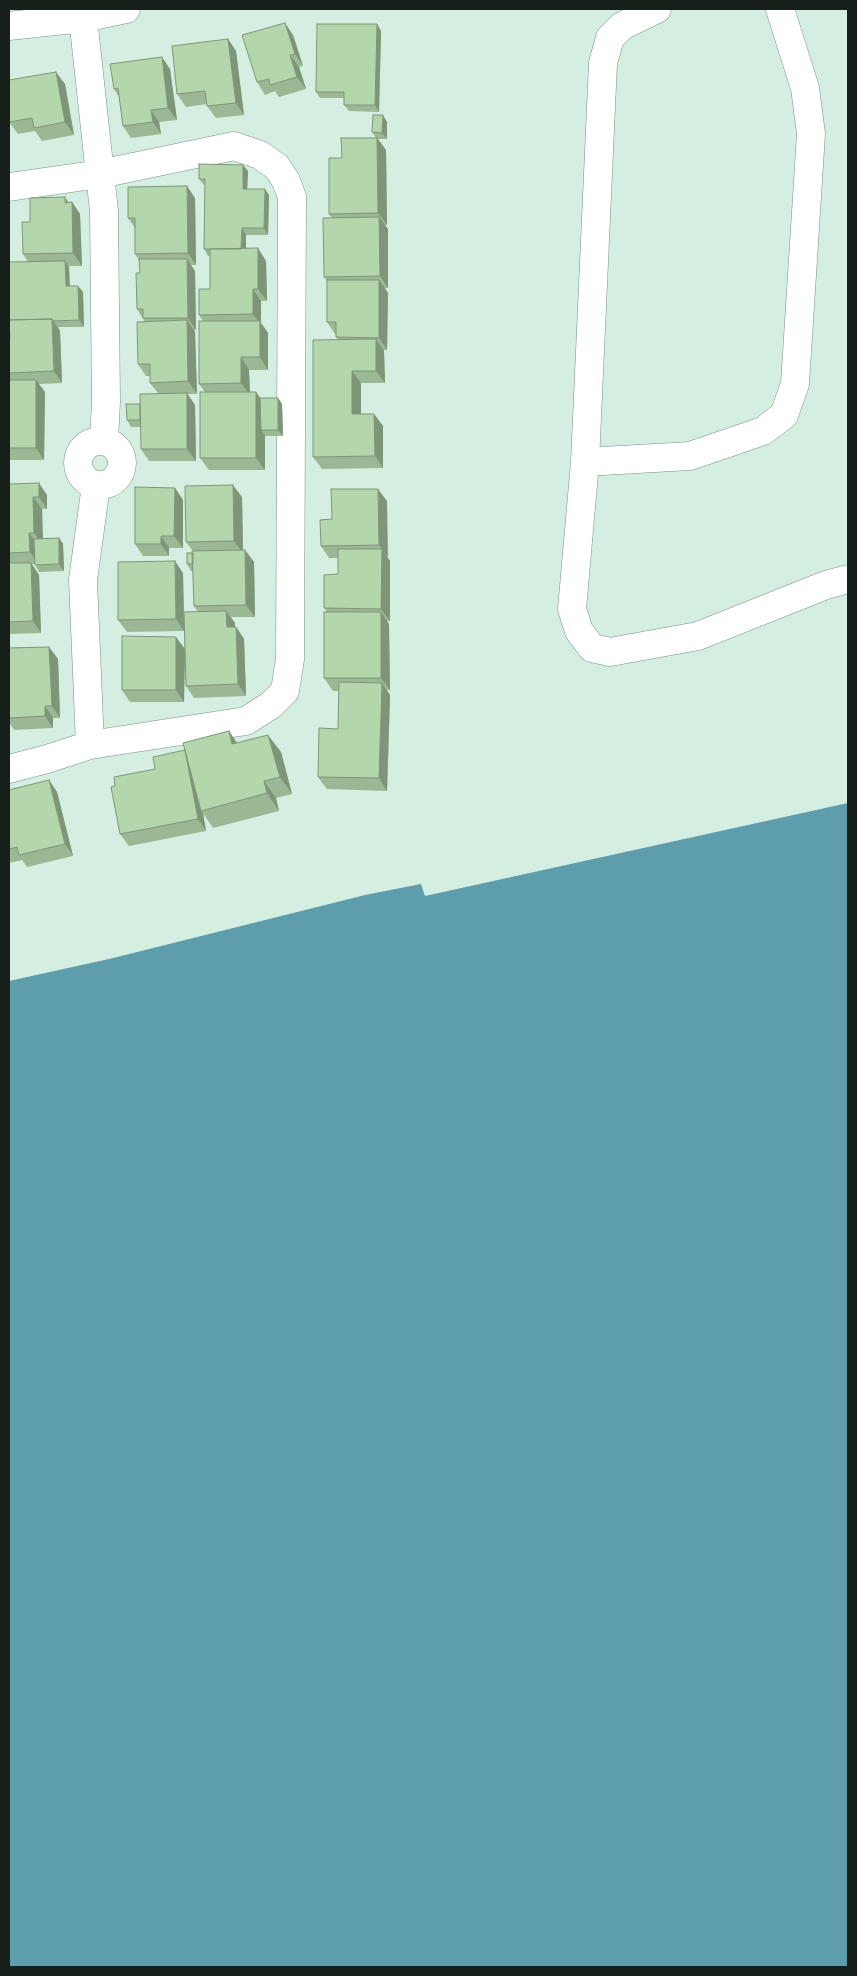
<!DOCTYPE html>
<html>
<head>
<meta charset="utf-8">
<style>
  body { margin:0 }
  #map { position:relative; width:857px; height:1976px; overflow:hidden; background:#d4eee1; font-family:Spectral,serif }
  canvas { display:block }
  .frame { position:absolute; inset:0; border:10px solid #161f1a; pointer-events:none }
</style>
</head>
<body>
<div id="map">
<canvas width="857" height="1976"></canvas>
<div class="frame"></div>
</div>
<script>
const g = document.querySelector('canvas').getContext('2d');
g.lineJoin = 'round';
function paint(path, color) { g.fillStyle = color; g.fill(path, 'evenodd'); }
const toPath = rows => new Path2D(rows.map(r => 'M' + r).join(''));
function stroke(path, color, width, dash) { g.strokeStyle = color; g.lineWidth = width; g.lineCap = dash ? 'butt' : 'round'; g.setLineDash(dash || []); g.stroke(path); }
paint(toPath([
  [848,803,848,1967,9,1967,9,981,109,959,365,895,421,884,425,896]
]), '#5e9eac');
const minor = toPath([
  [657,9,622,26,610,38,603,63,585,462,572,609,579,631,592,648,610,652,698,636,826,585,848,579],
  [83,18,104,211,106,402,104,440],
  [9,26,83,18,126,9],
  [9,187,100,174,234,146,260,155,277,167,286,181,292,197,290,659,285,691,271,705,246,721,90,745,47,759,9,769],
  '78 463a22 22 0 1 1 44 0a22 22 0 1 1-44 0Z',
  [585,462,690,456,763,431,784,415,795,384,811,134,805,88,780,9],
  [90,745,83,580,96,485]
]);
stroke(minor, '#799085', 29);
stroke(minor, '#fff', 28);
paint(toPath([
  [377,24,381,31,379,112,349,111,344,105,344,98,320,98,316,92],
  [293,35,303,66,299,67,306,89,279,97,275,91,265,95,257,82],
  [228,39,236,51,244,115,216,118,207,106,207,104,186,107,177,94],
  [170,69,177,120,159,122,161,134,131,138,123,126,119,97,114,89],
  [65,84,74,135,42,141,35,131,18,134,9,122],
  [387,122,387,139,378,139,386,150,387,225,385,225,388,229,388,288,385,288,388,293,387,350,383,350,384,351,385,383,361,383,361,414,374,414,383,426,383,468,322,469,313,457,338,340,336,337,336,334,335,334,327,322,327,281,324,277,332,218,329,214,342,158,376,138,372,132],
  [248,171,247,189,269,195,268,235,246,235,246,249,266,261,267,301,261,301,261,323,268,333,268,370,249,370,250,392,256,392,260,398,278,398,282,404,283,436,265,436,265,470,209,470,200,458,205,392,199,384,203,321,199,315,210,289,210,256,208,256,204,249,205,185,204,185,199,179],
  [195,198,196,265,191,265,195,271,196,330,194,330,195,332,197,394,187,394,195,405,196,461,149,461,141,449,141,427,131,427,127,420,140,404,158,393,150,383,150,376,146,376,138,364,145,322,137,309,140,273,139,260,135,254,135,228,128,218],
  [69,202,72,202,80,214,82,266,68,266,69,267,70,286,78,286,83,292,84,327,58,327,60,331,62,383,39,384,45,392,44,460,9,460,9,380,10,380,9,378,9,339,10,339,9,328,9,262,28,262,23,254,30,222],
  [9,484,47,495,47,509,42,509,43,539,59,538,63,544,64,571,39,572,35,564,32,564,39,575,41,633,9,634],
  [175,488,183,500,183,548,169,548,169,556,143,556,135,544],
  [242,497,243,550,245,550,254,562,255,617,231,617,235,623,235,627,236,627,244,639,246,696,194,698,186,686,184,631,127,632,118,620,183,573,184,612,198,612,194,606,193,571,191,571,187,564,193,551,186,542],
  [387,501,387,557,390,561,390,621,387,621,389,624,390,690,387,690,390,695,387,791,327,789,318,777,338,729,339,691,333,691,324,678,327,612,324,608,338,574,338,558,329,558,321,546,332,519],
  [49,647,58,659,60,718,53,718,53,728,14,730,9,722,9,648],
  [185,649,184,702,130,702,122,690],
  [229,731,237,743,281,752,292,794,276,798,279,811,213,828,203,813,206,831,129,846,120,834,115,786,155,769,185,750],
  [49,780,57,792,73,856,27,867,22,860,9,863,9,790]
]), '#9bb894');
paint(toPath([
  [285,23,293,35,303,66,295,54],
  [377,24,381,31,379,112,375,105],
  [228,39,236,51,244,115,236,103],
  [290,55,299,67,306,89,297,77],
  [162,57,170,69,177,120,168,108],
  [56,72,65,84,74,135,65,122],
  [151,110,159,122,161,134,153,122],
  [383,115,387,122,387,139,382,133],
  [377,138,386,150,387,225,378,213],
  [243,165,248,171,247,195,243,189],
  [187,186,195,198,196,265,188,253],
  [265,189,269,195,268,235,264,228],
  [65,197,72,207,72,202,80,214,82,266,73,253],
  [379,217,388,229,388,288,380,276],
  [242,228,246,235,246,256,241,250],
  [258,248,266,261,267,301,258,289],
  [187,259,195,271,196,330,188,318],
  [65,261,69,267,70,293,66,286],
  [379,280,388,293,387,350,379,338],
  [78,286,83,292,84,327,79,320],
  [253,289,261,301,261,323,268,333,268,370,260,357,260,324,253,314],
  [52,319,60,331,62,383,54,371],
  [187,320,195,332,197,394,188,381],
  [376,339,384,351,385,383,376,371],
  [241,357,249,370,250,395,241,383],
  [352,371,361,383,361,426,352,414],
  [36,380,45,392,44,460,36,448],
  [256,392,265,405,261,430,265,436,265,470,256,458],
  [187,393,195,405,196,461,187,449],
  [278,398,282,404,283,436,278,430],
  [374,414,383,426,383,468,375,456],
  [39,483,47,495,47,509,39,497],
  [233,485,242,497,243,553,234,541],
  [175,488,183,500,183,548,174,536],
  [378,489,387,501,388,557,379,545],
  [33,497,42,509,43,545,34,533],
  [29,533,38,545,39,564,30,552],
  [161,536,169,548,169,556,161,544],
  [59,538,63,544,64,571,59,564],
  [382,549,390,561,390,621,381,609],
  [245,550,254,562,255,617,246,605],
  [175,561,183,573,184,631,176,619],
  [31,563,39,575,41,633,33,621],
  [226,611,235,623,235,639,227,627],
  [381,612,389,624,390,690,381,678],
  [236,627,244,639,246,696,238,684],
  [176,637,185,649,184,702,176,690],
  [49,647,58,659,60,718,52,706],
  [382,683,390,695,387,791,379,778],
  [45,706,53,718,53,728,45,716],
  [229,731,241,749,232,744],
  [268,735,281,752,292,794,280,777],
  [185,750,201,811,203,813,206,831,198,819],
  [49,780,57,792,73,856,65,844],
  [264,781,276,798,279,811,267,793]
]), '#7e9678');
const building = toPath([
  [285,23,295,54,290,55,297,77,270,85,269,79,257,82,242,35,285,23],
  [317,24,377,24,375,105,344,105,344,92,316,92,317,24],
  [228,39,236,103,207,106,205,91,177,94,172,46,228,39],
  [162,57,168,108,151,110,153,122,123,126,118,88,114,89,110,64,162,57],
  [56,72,65,122,34,128,32,118,9,122,9,80,56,72],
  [373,115,383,115,382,133,372,132,373,115],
  [341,138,377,138,378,213,329,214,329,158,342,158,341,138],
  [199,164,243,165,243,189,265,189,264,228,242,228,241,249,204,249,205,179,199,179,199,164],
  [187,186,188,253,135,254,135,218,128,218,128,187,187,186],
  [65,197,65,203,72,202,73,253,23,254,22,222,30,222,30,198,65,197],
  [379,217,380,276,324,277,323,218,379,217],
  [258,248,258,289,253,289,253,314,199,315,199,289,210,289,210,249,258,248],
  [139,259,187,259,188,318,143,318,143,309,137,309,136,273,140,273,139,259],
  [65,261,66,286,78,286,79,320,53,321,52,319,9,320,9,322,9,262,65,261],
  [327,280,379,280,379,338,336,337,336,322,327,322,327,280],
  [52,319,54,371,9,373,9,339,10,339,9,320,52,319],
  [187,320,188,381,150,383,150,364,138,364,137,322,187,320],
  [199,321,260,321,260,357,241,357,241,383,199,384,199,321],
  [376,339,376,371,352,371,352,414,374,414,375,456,313,457,313,340,376,339],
  [9,380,36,380,36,448,9,448,9,380],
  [200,392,256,392,256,458,200,458,200,392],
  [187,393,187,449,141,449,140,394,187,393],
  [260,398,278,398,278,430,261,430,260,398],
  [126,404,140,404,140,420,127,420,126,404],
  [39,483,39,497,33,497,34,533,29,533,30,552,9,553,9,484,39,483],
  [233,485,234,541,186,542,185,486,233,485],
  [135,487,175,488,174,536,161,536,161,544,135,544,135,487],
  [331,489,378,489,379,545,321,546,320,520,332,519,331,489],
  [59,538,59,564,35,565,34,539,59,538],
  [338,549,382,549,381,609,324,608,324,575,338,574,338,549],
  [245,550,246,605,194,606,192,551,245,550],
  [187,553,193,553,193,564,187,564,187,553],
  [175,561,176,619,118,620,118,562,175,561],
  [9,563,31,563,33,621,9,622,9,563],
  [226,611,227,627,236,627,238,684,186,686,184,612,226,611],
  [324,612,381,612,381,678,324,678,324,612],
  [122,636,176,637,176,690,122,690,122,636],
  [49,647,52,706,45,706,45,716,9,718,9,648,49,647],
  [339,682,382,683,379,778,318,777,319,728,338,729,339,682],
  [229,731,232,744,268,735,280,777,264,781,267,793,201,811,183,743,229,731],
  [185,750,198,819,120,834,111,787,115,786,114,777,155,769,153,757,185,750],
  [49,780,65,844,19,855,17,847,9,849,9,790,49,780]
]);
paint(building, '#b4d6ac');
stroke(building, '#7e9678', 1);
</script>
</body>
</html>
